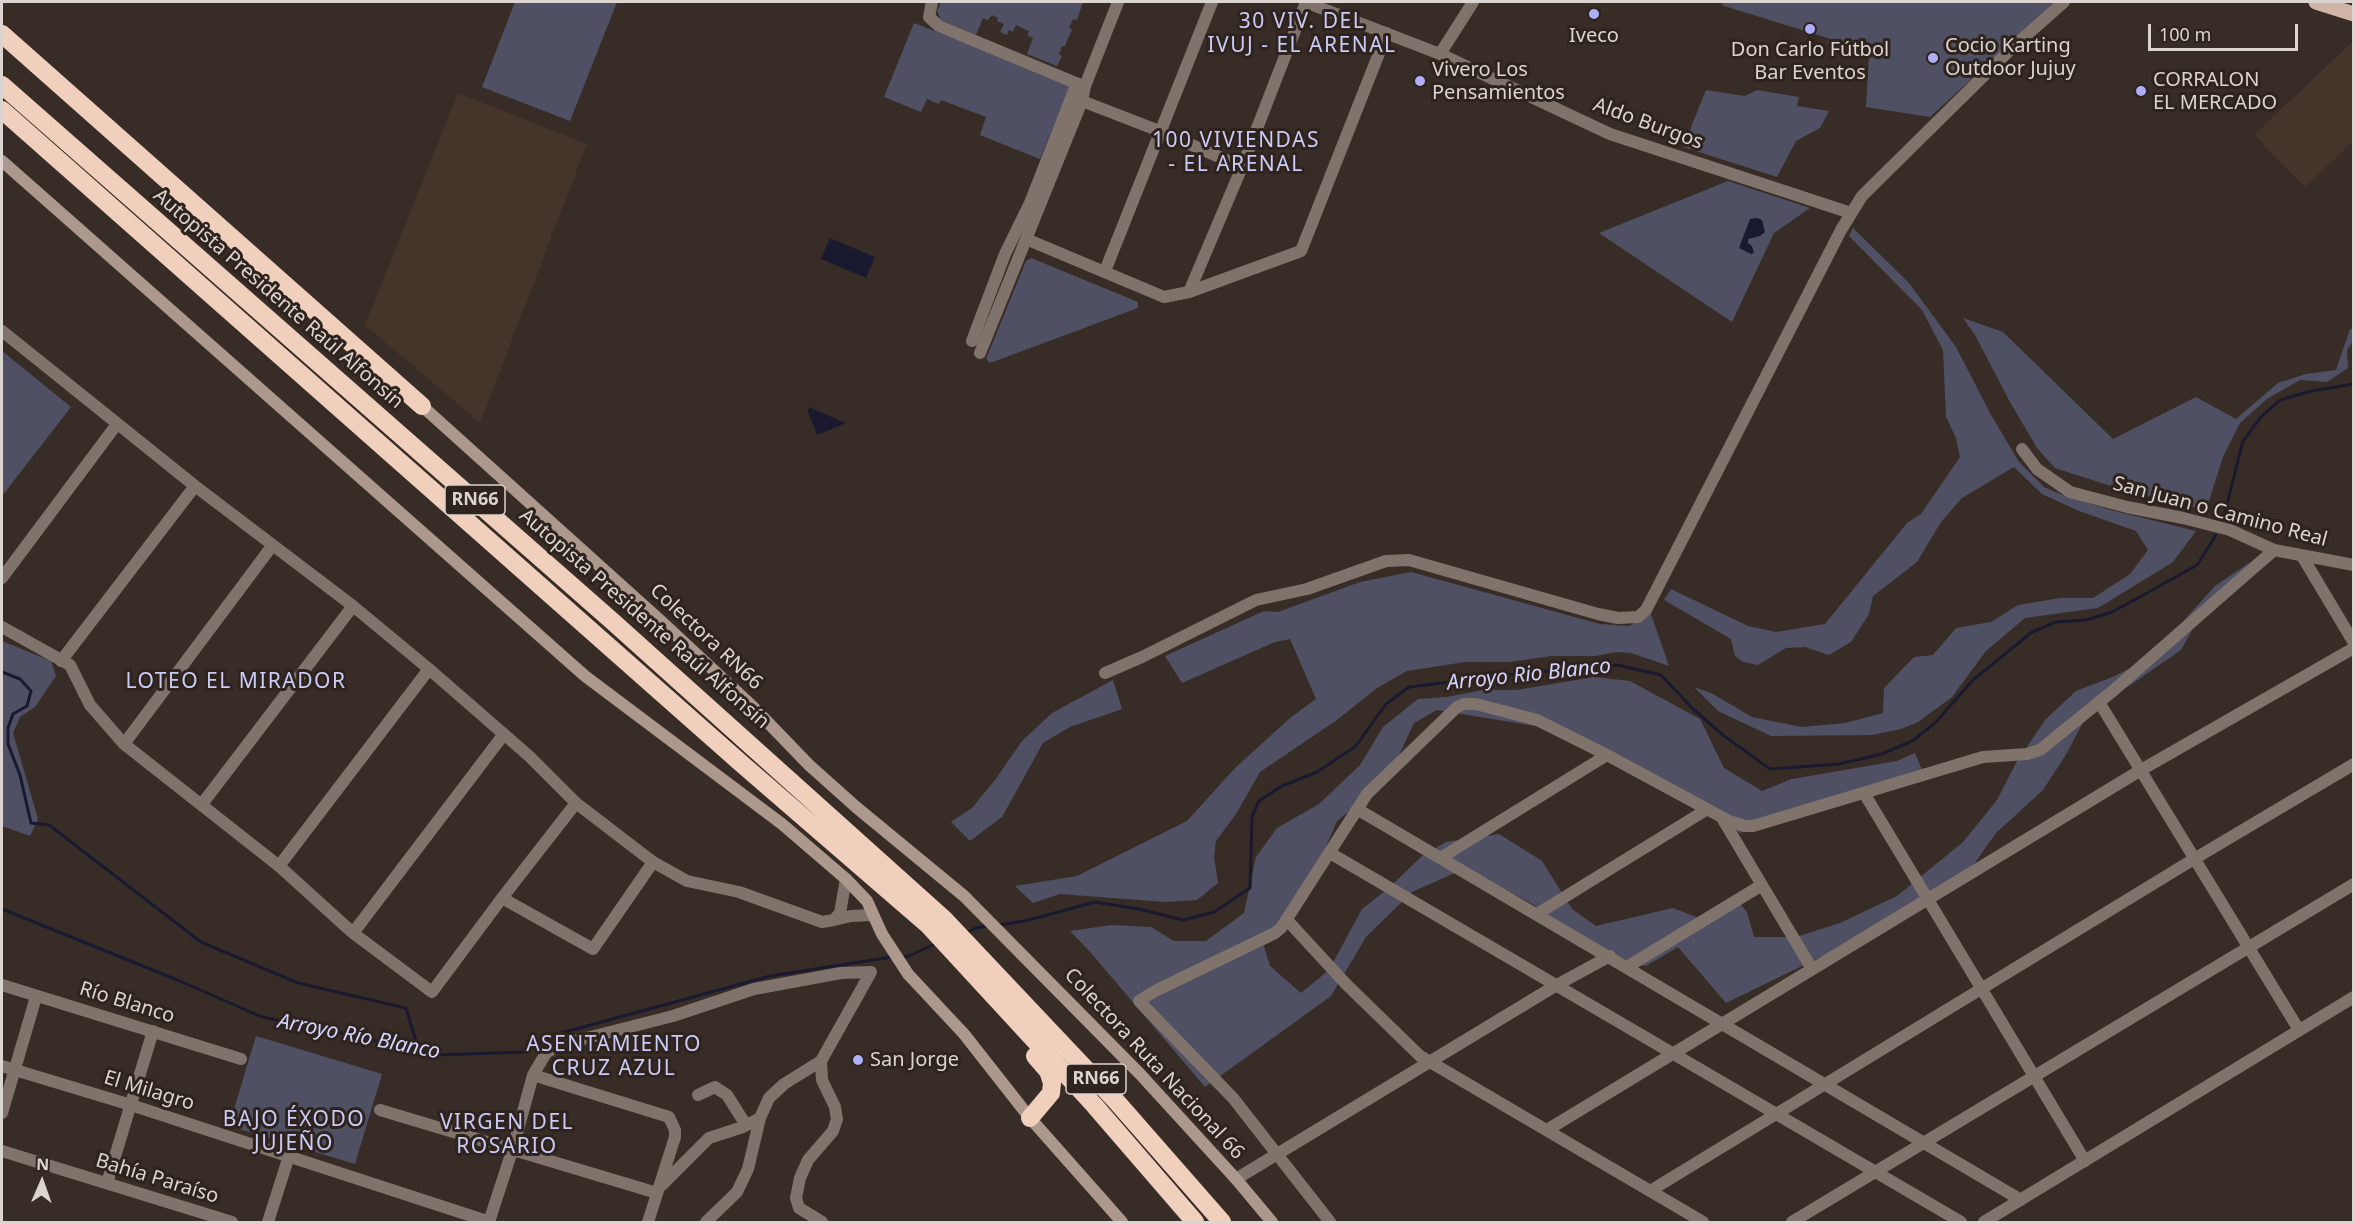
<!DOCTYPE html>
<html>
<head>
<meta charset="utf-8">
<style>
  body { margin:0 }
  #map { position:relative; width:2355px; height:1224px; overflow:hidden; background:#382d26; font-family:"Noto Sans",sans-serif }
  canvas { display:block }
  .frame { position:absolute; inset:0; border:3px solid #dbd4d0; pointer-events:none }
  .north { position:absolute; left:12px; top:1152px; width:60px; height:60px; -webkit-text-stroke:4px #2e231d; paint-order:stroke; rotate:2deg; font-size:16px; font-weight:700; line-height:24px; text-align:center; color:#dbd4d0 }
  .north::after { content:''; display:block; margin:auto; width:21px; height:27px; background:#dbd4d0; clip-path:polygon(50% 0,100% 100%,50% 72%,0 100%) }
  .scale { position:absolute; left:2148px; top:24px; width:150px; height:27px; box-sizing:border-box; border:3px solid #dbd4d0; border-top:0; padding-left:8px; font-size:18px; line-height:21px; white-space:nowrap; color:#dbd4d0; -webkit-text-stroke:4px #2e231d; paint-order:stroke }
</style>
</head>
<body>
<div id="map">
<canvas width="2355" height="1224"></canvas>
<div class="frame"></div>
<div class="north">N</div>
<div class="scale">100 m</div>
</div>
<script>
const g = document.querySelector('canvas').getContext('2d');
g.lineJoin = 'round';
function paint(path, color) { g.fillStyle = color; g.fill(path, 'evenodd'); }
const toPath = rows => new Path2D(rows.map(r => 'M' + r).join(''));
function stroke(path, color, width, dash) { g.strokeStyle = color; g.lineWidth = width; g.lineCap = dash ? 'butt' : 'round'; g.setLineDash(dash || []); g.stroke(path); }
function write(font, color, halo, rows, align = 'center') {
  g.font = font + ' "Noto Sans",sans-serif'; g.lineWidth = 6; g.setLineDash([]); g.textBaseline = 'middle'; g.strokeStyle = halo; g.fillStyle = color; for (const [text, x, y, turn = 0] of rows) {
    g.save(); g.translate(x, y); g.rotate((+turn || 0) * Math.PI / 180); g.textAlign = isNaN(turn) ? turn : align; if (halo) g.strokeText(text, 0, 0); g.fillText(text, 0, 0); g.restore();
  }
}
paint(toPath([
  [2353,41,2353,141,2305,187,2254,135],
  [458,93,587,144,480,423,365,325]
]), '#45342a');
paint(toPath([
  [515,2,617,2,570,121,482,87],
  [941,2,1083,2,1077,20,1073,19,1069,28,1072,29,1065,46,1062,46,1059,54,1062,56,1057,66,1027,54,1033,38,1028,36,1029,31,1016,25,1013,32,1009,30,1007,35,1000,32,1004,24,997,21,998,18,992,15,988,20,983,18,976,35,941,20,937,11],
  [1725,2,2056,2,1930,117,1866,107,1869,55,1827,43,1831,39,1721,5],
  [914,23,1071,84,1040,159,980,135,986,117,941,100,939,104,927,99,921,112,884,97],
  [1706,90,1745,96,1757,90,1799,97,1797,106,1829,111,1820,128,1796,141,1777,177,1683,147],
  [1728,181,1810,208,1774,233,1732,322,1599,233],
  [1853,228,1909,283,1956,347,1990,413,2019,462,2044,487,2065,496,2111,510,2196,531,2173,562,2098,608,2025,618,1986,651,1952,697,1918,722,1901,729,1872,735,1771,736,1718,711,1694,687,1713,694,1752,717,1802,727,1845,723,1883,713,1884,688,1914,657,1933,655,1956,628,1991,622,2018,605,2060,598,2093,598,2130,574,2148,550,2136,531,2079,511,2042,494,2014,467,1962,498,1941,522,1917,562,1873,596,1869,614,1851,642,1829,655,1805,647,1786,648,1758,665,1743,662,1735,656,1731,639,1664,600,1671,589,1748,626,1776,632,1825,624,1907,523,1921,514,1960,457,1956,438,1946,417,1943,350,1922,310,1849,236],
  [1031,258,1138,302,1138,308,990,363,986,359,1026,261],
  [1963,318,2003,332,2113,439,2196,397,2236,419,2278,383,2306,374,2336,370,2350,329,2353,329,2353,341,2347,350,2348,368,2327,382,2300,380,2267,399,2240,423,2223,457,2206,510,2117,488,2055,468,2037,448,2010,402,1975,335],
  [2,351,71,407,2,496],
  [2282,552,2197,621,2181,650,2129,686,2093,703,2067,753,2043,790,1996,833,1967,874,1884,926,1726,1003,1678,947,1646,966,1597,958,1534,905,1466,868,1412,892,1366,937,1331,996,1205,1087,1091,953,1070,931,1112,925,1151,927,1174,941,1206,941,1244,913,1256,857,1277,828,1319,804,1360,765,1383,727,1418,699,1447,697,1483,690,1517,690,1594,677,1630,681,1700,719,1724,768,1762,791,1792,779,1897,761,1915,753,1925,777,1910,773,1740,833,1566,731,1437,710,1414,723,1387,781,1337,821,1311,881,1263,943,1270,966,1301,993,1329,970,1362,909,1390,887,1422,856,1446,842,1499,834,1542,861,1572,909,1596,926,1673,908,1699,918,1736,899,1747,912,1754,937,1796,937,1840,923,1897,896,1963,842,1997,800,2017,761,2046,719,2076,691,2115,676,2151,657,2215,586,2255,559],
  [1411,572,1600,624,1629,626,1651,614,1669,666,1631,653,1616,652,1596,656,1551,656,1509,662,1465,662,1407,671,1377,688,1337,720,1260,772,1236,814,1216,841,1214,857,1218,883,1197,900,1166,902,1060,894,1033,903,1015,886,1077,876,1187,821,1235,768,1290,718,1316,699,1290,639,1275,642,1182,683,1165,656,1264,611,1278,612,1360,582],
  [2,641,51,661,56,676,35,707,20,717,13,733,38,819,30,836,2,826],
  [1113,680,1122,709,1070,727,1043,743,1002,817,970,841,951,822,972,808,995,780,1022,741,1052,713],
  [256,1036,382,1074,355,1164,229,1126]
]), '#4f5064');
paint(toPath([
  [1757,218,1762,220,1765,232,1760,236,1748,239,1748,243,1752,246,1754,253,1751,254,1739,248,1750,219],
  [830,238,875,257,866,278,821,259],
  [809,407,846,423,817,435,808,412]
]), '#191930');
stroke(toPath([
  [2225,512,2243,441,2261,417,2280,400,2311,391,2354,384],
  [2,672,20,679,31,691,27,706,13,714,8,728,8,744,20,775,31,823,49,825,201,942,298,983,406,1008,419,1051],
  [2,909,175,979,262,1017,328,1030,436,1055,524,1052,550,1036,770,976,892,957],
  [998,925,1025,921,1095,902,1139,909,1183,920,1214,912,1250,888,1252,816,1259,801,1282,786,1317,772,1356,746,1386,704,1409,687,1524,673,1617,665,1661,675,1693,709,1723,735,1770,769,1839,764,1882,754,1912,741,1935,723,1973,680,2032,632,2056,622,2086,620,2112,612,2138,598,2197,565,2216,535],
  [966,933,976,928,988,926],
  [902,957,909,956,937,943]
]), '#191930', 3);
stroke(toPath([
  [932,2,929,17,939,26,1083,86],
  [1305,2,1440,54,1610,134,1851,213],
  [1440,54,1473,2],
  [1082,101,1162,132,1242,167],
  [1026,239,1164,297,1189,292,1301,251,1387,33],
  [1105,271,1212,2],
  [1189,292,1242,167,1306,2],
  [2,331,195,486,353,606,429,669,529,756,576,803,653,862,687,881,739,892,822,922,834,920,840,913,846,879],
  [972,341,1005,254,1030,203,1077,83],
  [980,353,1082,101,1085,86,1118,2],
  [2022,449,2037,469,2070,492,2127,507,2183,518,2230,530,2274,550,2354,565],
  [2302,556,2354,643],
  [2,578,117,424],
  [2,627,70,665,90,705,124,744,279,866,353,933,432,992,502,898,576,803],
  [61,661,195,486],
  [1105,673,1142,657,1256,600,1307,589,1386,561,1409,560,1598,614,1618,618,1638,617,1646,610,1841,230,1862,196,2013,47,2064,2],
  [2099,702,2299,1030],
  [124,744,272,546],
  [1864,793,2085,1161],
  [202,804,353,606],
  [1357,809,2021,1200],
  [1722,818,1812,969],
  [1330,853,1961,1222],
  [1442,857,1607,755],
  [279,866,429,669],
  [502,898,593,949,653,862],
  [1537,914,1706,810],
  [834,920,851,916,873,915],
  [1287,920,1346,984,1420,1056,1703,1222],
  [353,933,504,734],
  [1627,967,1762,885],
  [2,985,241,1059],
  [821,1061,822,1080,835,1107,837,1119,833,1131,808,1160,800,1178,796,1198,799,1208,822,1222],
  [2,1066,131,1105,490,1222],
  [533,1075,669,1117,675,1130,675,1137,648,1222],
  [698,1095,715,1087,727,1095,746,1125],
  [380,1110,657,1193],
  [2,1113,36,997],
  [1547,1130,2141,770,2354,648],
  [2,1151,232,1222],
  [1236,1179,1555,986,1610,956],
  [107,1183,153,1031],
  [662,1185,709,1138,743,1127,760,1118],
  [1650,1191,2194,859,2354,764],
  [268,1222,289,1156],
  [489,1222,513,1148,533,1075,546,1053,559,1045,673,1016,754,989,841,973,871,972],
  [706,1222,737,1192,748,1169,760,1118,769,1098,784,1084,821,1061,871,972],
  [1330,1222,1233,1098,1139,1001,1155,991,1275,933,1281,928,1367,794,1457,707,1464,704,1476,704,1537,720,1607,755,1729,821,1745,826,1753,826,1983,757,2027,754,2040,750,2114,690,2274,550],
  [1792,1222,2354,884],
  [1984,1222,2354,997]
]), '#80736b', 12);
stroke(toPath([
  [2,161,585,676,782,824,846,879,867,901,882,934,908,974,964,1034,1030,1118,1122,1222],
  [422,406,663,623,753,707,809,765,856,807,964,896,1140,1074,1236,1179,1272,1222]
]), '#ad988d', 12);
stroke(toPath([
  [2316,2,2354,14]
]), '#d0b5a6', 15);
stroke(toPath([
  [2,34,422,406],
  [2,85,611,620,944,919,1116,1101,1222,1222],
  [2,110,743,765,928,925,1094,1105,1195,1222],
  [1030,1118,1051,1093,1052,1083,1048,1071,1035,1056]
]), '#f0d0bd', 18);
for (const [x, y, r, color] of [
  [1594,14,6,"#aeaefb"],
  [1810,29,6,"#aeaefb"],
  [1933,58,6,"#aeaefb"],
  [1420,81,6,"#aeaefb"],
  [2141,91,6,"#aeaefb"],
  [858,1060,6,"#aeaefb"]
]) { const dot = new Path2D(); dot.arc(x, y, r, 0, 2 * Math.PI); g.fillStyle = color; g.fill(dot); stroke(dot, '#2e231d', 2); }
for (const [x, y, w] of [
  [475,500,60],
  [1096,1079,60]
]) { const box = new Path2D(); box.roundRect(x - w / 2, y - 15, w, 30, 4.5); g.fillStyle = '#2e231d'; g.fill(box); stroke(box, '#dbd4d0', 1.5); }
write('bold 18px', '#dbd4d0', null, [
  ["RN66",475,500],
  ["RN66",1096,1079]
]);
write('20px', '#dbd4d0', '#2e231d', [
  ["Iveco",1594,36,"center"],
  ["Cocio Karting",1945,46],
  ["Outdoor Jujuy",1945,69],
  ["Don Carlo Fútbol",1810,50,"center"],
  ["Bar Eventos",1810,73,"center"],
  ["Vivero Los",1432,70],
  ["Pensamientos",1432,93],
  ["CORRALON",2153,80],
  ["EL MERCADO",2153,103],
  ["San Jorge",870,1060]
], 'left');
write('20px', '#dbd4d0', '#2e231d', [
  ["Aldo Burgos",1648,124,20],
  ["Autopista Presidente Raúl Alfonsín",278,299,41],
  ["San Juan o Camino Real",2220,512,15],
  ["Autopista Presidente Raúl Alfonsín",644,619,41],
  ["Colectora RN66",706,637,43],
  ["Río Blanco",127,1003,17],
  ["Colectora Ruta Nacional 66",1154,1064,47],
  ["El Milagro",149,1091,17],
  ["Bahía Paraíso",157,1179,17]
]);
g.letterSpacing = '1.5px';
write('21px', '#cacbf7', '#2e231d', [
  ["30 VIV. DEL",1302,22],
  ["IVUJ - EL ARENAL",1302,46],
  ["100 VIVIENDAS",1236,141],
  ["- EL ARENAL",1236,165],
  ["LOTEO EL MIRADOR",236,682],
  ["ASENTAMIENTO",614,1045],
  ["CRUZ AZUL",614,1069],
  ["BAJO ÉXODO",294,1120],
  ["JUJEÑO",294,1144],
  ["VIRGEN DEL",507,1123],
  ["ROSARIO",507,1147]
]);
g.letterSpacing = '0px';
write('italic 21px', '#d2d4ff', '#2e231d', [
  ["Arroyo Rio Blanco",1529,675,-6],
  ["Arroyo Río Blanco",359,1037,11]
]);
</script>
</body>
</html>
